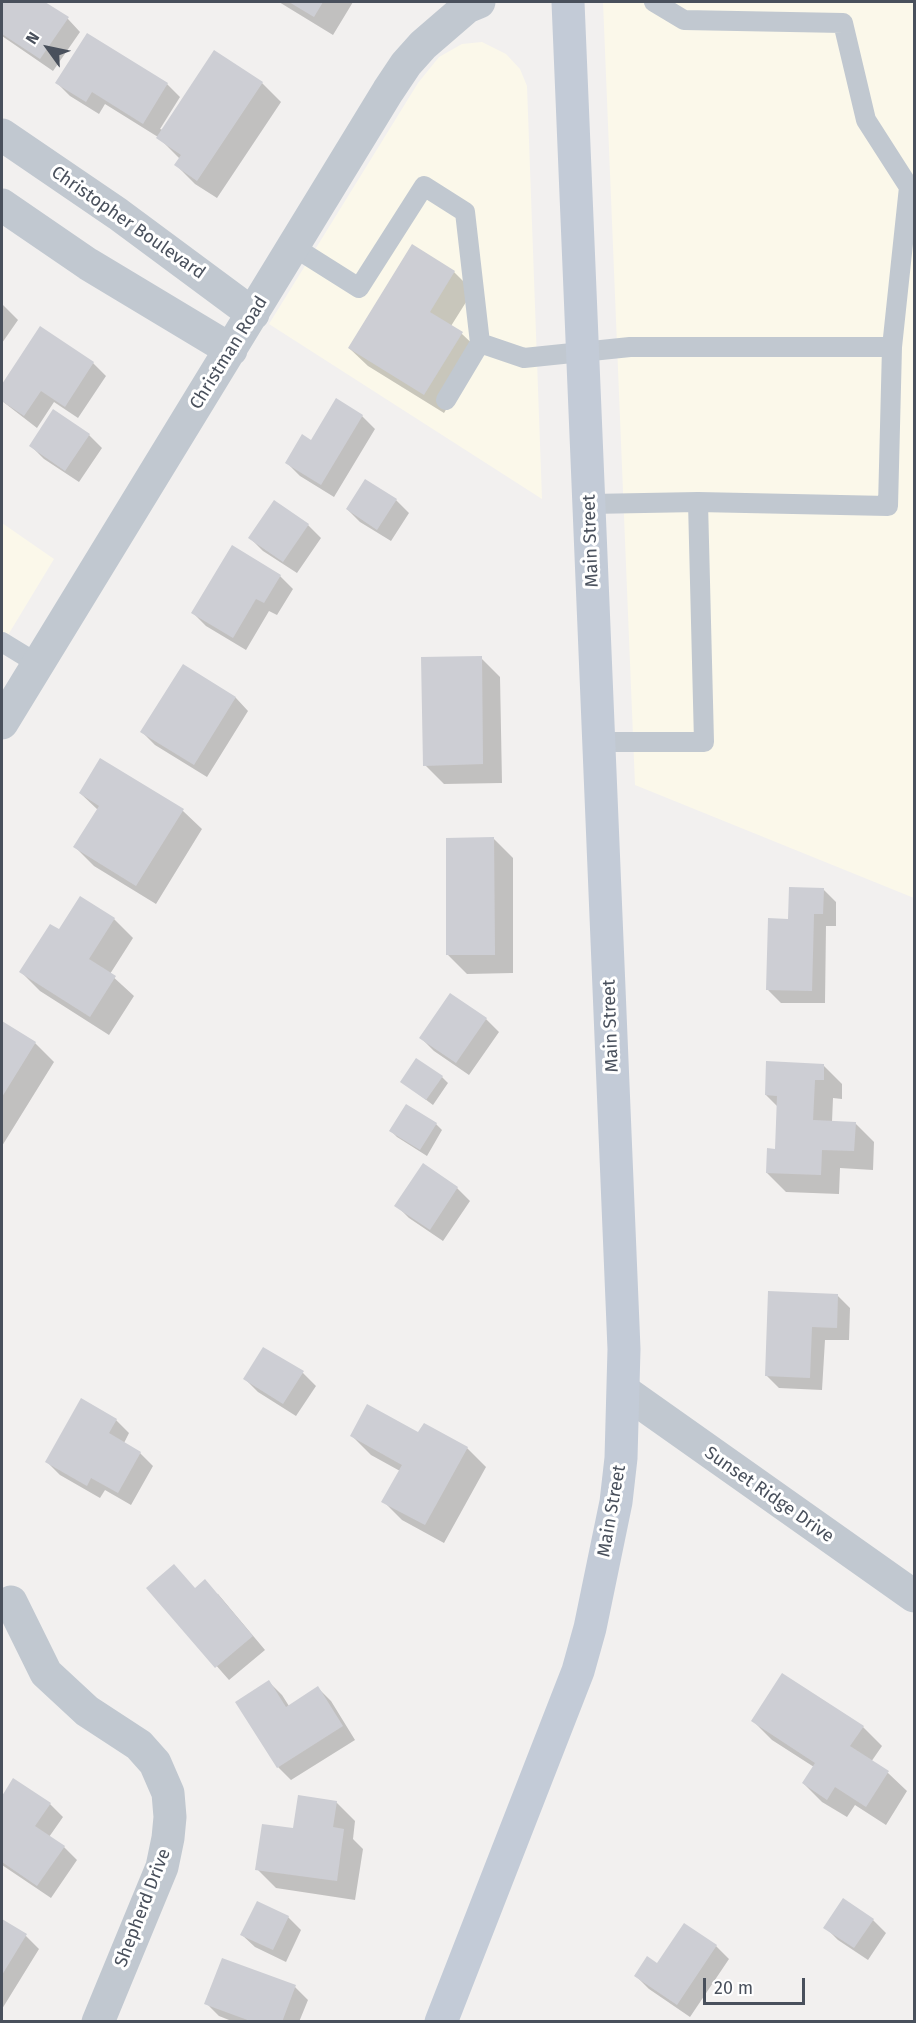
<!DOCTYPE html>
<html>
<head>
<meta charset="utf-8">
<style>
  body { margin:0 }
  #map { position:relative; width:916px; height:2023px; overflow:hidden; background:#f2f0ef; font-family:"Fira Sans",sans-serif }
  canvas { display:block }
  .frame { position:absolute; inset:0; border:3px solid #49505c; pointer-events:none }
  .north { position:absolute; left:18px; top:18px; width:60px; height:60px; -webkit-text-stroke:4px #fff; paint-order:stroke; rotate:303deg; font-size:16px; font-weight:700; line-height:24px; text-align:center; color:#49505c }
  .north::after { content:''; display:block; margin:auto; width:21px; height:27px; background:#49505c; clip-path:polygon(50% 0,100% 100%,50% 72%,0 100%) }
  .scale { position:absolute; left:703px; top:1978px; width:102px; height:27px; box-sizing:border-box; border:3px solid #49505c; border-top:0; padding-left:8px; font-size:18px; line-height:21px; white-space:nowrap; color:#49505c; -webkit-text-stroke:4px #fff; paint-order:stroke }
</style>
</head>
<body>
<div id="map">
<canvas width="916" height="2023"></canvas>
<div class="frame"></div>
<div class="north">N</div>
<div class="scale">20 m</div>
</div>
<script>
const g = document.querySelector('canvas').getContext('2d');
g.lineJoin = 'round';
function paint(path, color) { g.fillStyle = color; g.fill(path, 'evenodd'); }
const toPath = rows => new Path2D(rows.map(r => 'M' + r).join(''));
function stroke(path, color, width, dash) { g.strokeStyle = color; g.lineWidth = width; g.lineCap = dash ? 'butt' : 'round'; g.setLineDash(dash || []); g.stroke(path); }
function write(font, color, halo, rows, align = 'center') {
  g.font = font + ' "Fira Sans",sans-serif'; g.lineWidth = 6; g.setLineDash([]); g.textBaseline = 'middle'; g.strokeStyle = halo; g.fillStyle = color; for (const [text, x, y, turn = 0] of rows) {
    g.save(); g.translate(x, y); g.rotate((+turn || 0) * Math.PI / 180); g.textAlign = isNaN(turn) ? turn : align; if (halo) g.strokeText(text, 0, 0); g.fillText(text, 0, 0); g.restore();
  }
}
paint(toPath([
  [603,2,914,2,914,898,635,785],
  [482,42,506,54,520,69,527,86,542,499,269,324,418,83,439,57,462,44],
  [2,523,54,559,2,645]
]), '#fbf8ea');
paint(toPath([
  [2,2,42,2,68,19,80,32,53,71,2,36],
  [279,2,353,2,333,35],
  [215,52,262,83,281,102,217,198,195,184,176,165,180,159,158,137,105,104,99,114,70,96,57,83,167,84,180,97,160,129,163,130],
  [412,247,454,272,473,291,451,326,462,334,481,352,444,413,368,366,349,348],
  [2,304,18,320,2,343],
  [41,328,93,363,106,376,78,418,54,402,37,428,2,401,2,387],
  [362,416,375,429,334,497,300,476,287,463,311,442],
  [89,435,102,448,79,482,44,459,31,446],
  [396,500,409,513,391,541,360,522,347,509],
  [308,525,321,538,297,573,263,551,250,538],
  [280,576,293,589,277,615,269,611,246,650,206,626,193,613],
  [481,658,500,677,502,783,444,784,425,765],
  [183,666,236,698,248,711,207,777,155,745,142,732],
  [80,793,183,811,202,829,156,904,94,866,75,847,98,810],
  [494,839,513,858,513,973,467,974,448,955],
  [823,889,836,902,836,926,826,926,825,1003,781,1003,768,990,790,921],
  [114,919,133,938,110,974,134,996,109,1035,40,991,21,972,59,931],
  [486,1019,499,1032,469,1075,434,1051,421,1038],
  [2,1022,35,1043,54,1062,2,1146],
  [823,1065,842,1084,842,1099,833,1098,832,1122,855,1123,874,1142,873,1170,840,1168,839,1194,786,1192,767,1173,776,1151,778,1107,766,1095],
  [442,1077,448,1083,433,1105,402,1082],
  [407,1106,436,1124,442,1130,427,1156,397,1137,391,1131],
  [423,1165,457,1188,470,1201,443,1241,409,1218,396,1205],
  [837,1295,850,1308,849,1340,825,1340,822,1390,779,1388,766,1375],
  [303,1373,316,1386,296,1416,258,1392,245,1379],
  [82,1400,116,1420,129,1433,124,1443,140,1453,153,1466,131,1505,105,1490,100,1498,60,1475,47,1462],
  [419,1434,467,1448,486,1467,444,1543,402,1520,383,1501,400,1471,371,1455,352,1436],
  [148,1588,196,1589,218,1594,265,1650,229,1680],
  [269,1682,282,1695,289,1706,318,1688,331,1701,355,1740,291,1780,278,1767,237,1702],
  [753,1721,863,1727,882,1746,871,1762,888,1773,907,1791,886,1825,855,1805,847,1817,822,1802,803,1783,814,1767,772,1740],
  [14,1780,50,1804,63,1817,49,1837,64,1847,77,1860,51,1898,2,1865,2,1798],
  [336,1802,355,1821,353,1839,363,1849,355,1900,276,1888,257,1869,294,1830],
  [288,1917,301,1930,286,1962,255,1947,242,1935],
  [873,1920,886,1933,868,1960,838,1940,825,1927],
  [2,1921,26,1936,39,1949,2,2009],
  [685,1925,716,1946,729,1959,690,2017,649,1989,636,1976,658,1965],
  [295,1987,308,2000,299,2022,234,2022,219,2016,206,2003]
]), '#0003');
paint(toPath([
  [2,2,45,2,69,17,40,59,2,34],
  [289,2,323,2,314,17],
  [87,33,168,83,143,124,92,92,86,102,55,83],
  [214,50,263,82,197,181,174,165,181,155,156,138],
  [412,244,455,271,430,312,463,332,424,395,348,348],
  [40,326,94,362,65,407,41,391,24,416,2,401,2,384],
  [336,398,363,415,321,485,285,463,302,434,311,440],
  [53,409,90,434,65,471,29,446],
  [365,479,397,499,377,530,346,509],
  [274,500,309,524,283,562,248,538],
  [232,545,281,575,264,603,256,599,233,638,191,613],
  [482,656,483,764,423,766,421,657],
  [183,664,236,697,194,765,140,732],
  [100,758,184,809,136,886,73,847,99,806,79,793],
  [494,837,495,955,446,955,446,838],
  [789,887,824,888,823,914,814,914,812,991,766,990,768,918,788,919],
  [80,896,115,918,89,959,116,976,90,1017,19,972,50,924,59,929],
  [450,993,487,1018,456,1063,419,1038],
  [2,1021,36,1042,2,1097],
  [416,1058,443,1076,426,1100,400,1082],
  [766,1061,824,1064,824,1080,815,1080,813,1120,856,1122,854,1151,822,1150,821,1175,766,1173,767,1148,775,1149,777,1096,765,1095],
  [406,1104,437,1123,420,1150,389,1131],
  [423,1163,458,1187,430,1230,394,1206],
  [768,1291,838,1294,837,1328,812,1327,810,1378,765,1376],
  [263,1347,304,1371,283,1404,243,1379],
  [81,1398,117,1419,109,1433,141,1452,118,1493,91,1478,87,1486,45,1462],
  [367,1404,418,1432,424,1423,468,1447,425,1525,381,1502,402,1465,350,1436],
  [174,1564,195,1588,205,1579,253,1636,215,1668,146,1588],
  [782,1673,864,1726,850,1746,889,1771,866,1807,835,1787,827,1800,802,1783,815,1763,751,1721],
  [269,1680,286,1707,318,1686,343,1726,277,1768,235,1702],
  [13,1778,51,1803,35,1826,65,1846,37,1886,2,1862,2,1796],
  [298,1795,337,1801,333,1827,344,1829,337,1881,255,1870,262,1824,293,1828],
  [843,1898,874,1919,854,1948,823,1928],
  [257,1901,289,1916,273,1950,240,1935],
  [2,1919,27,1934,2,1975],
  [684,1923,717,1945,677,2005,634,1976,647,1956,657,1963],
  [222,1958,296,1985,282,2022,253,2022,204,2004]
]), '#cdced4');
stroke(toPath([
  [654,2,684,20,843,23,866,120,909,187,892,347],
  [294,247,359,288,424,186,465,212,480,343,446,400],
  [480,343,524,358,630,347,892,347,888,506,698,502],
  [590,504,698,502,704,742,599,742],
  [2,642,38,664]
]), '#c1c8d0', 20);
stroke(toPath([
  [2,135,118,214,253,314],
  [2,205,88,264,231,350],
  [2,723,388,91,406,64,423,45,467,7,479,2],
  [624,1391,914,1596],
  [11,1602,46,1673,87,1711,139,1745,155,1763,168,1793,170,1817,168,1838,162,1867,98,2022]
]), '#c1c8d0', 33);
stroke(toPath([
  [441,2022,578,1671,590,1628,616,1502,621,1458,624,1349,568,2]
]), '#c3cbd7', 33);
write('18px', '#49505c', '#fff', [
  ["Christopher Boulevard",128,223,35],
  ["Christman Road",229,353,-58],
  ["Main Street",591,541,-92],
  ["Main Street",611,1026,-92],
  ["Sunset Ridge Drive",769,1495,35],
  ["Main Street",612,1511,-80],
  ["Shepherd Drive",143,1908,-69]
]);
</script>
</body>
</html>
